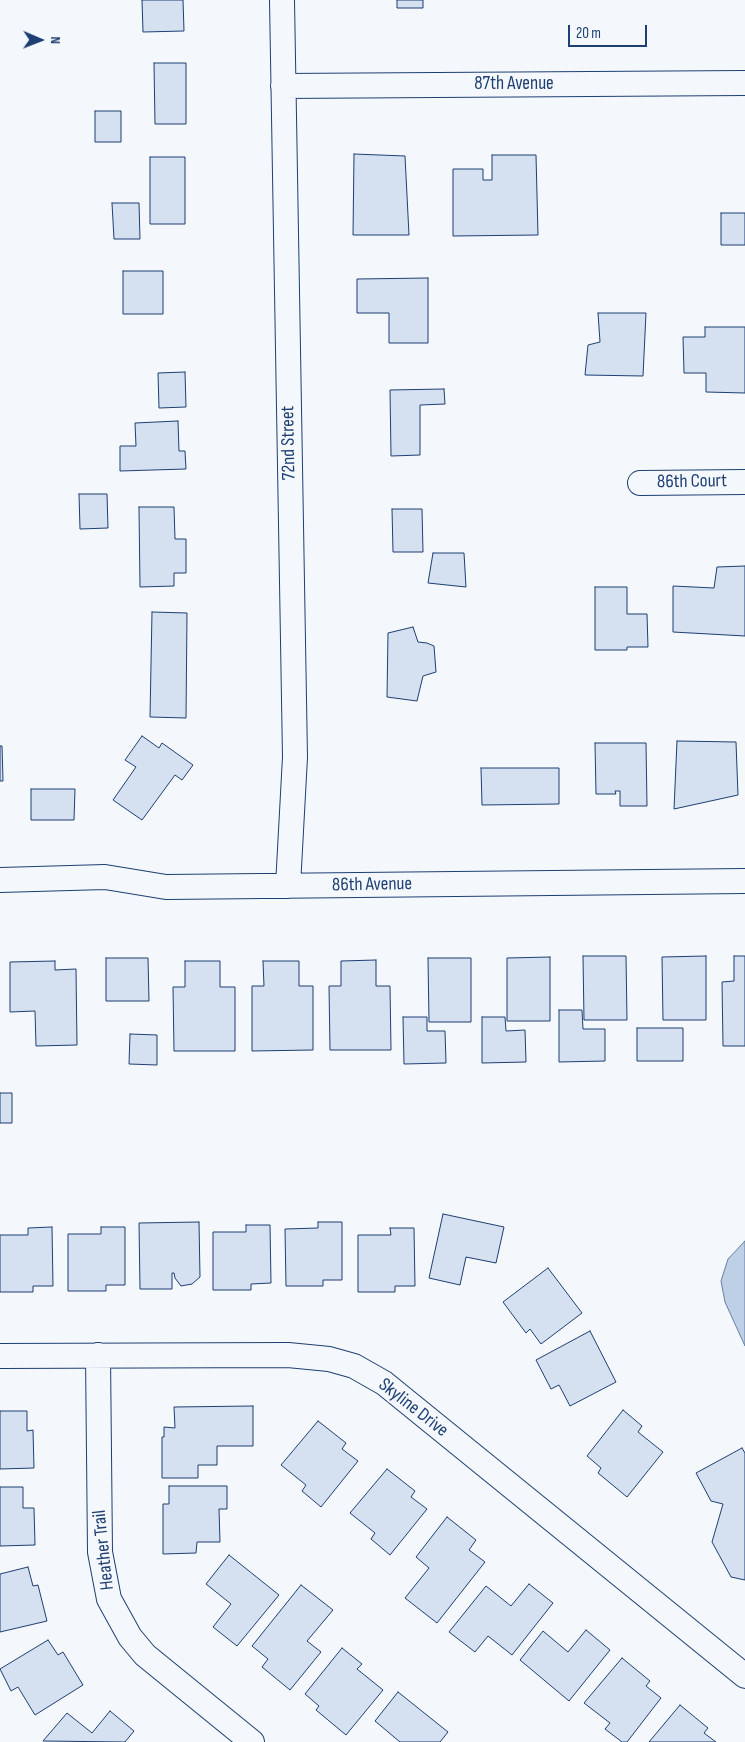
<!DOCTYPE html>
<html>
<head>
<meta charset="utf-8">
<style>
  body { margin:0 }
  #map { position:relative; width:745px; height:1742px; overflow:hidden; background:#f4f7fb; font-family:"Sofia Sans Condensed",sans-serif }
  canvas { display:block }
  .north { position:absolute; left:15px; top:15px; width:50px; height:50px; -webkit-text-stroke:4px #f4f7fb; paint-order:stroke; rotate:91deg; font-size:14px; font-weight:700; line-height:20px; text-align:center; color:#1d3f73 }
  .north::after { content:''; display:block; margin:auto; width:18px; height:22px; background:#1d3f73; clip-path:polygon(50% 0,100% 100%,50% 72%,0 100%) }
  .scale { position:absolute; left:568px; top:25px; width:79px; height:22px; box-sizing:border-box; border:2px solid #1d3f73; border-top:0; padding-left:6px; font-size:15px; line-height:18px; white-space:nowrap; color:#1d3f73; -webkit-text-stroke:4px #f4f7fb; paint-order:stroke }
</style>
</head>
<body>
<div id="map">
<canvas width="745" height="1742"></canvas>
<div class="north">N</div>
<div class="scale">20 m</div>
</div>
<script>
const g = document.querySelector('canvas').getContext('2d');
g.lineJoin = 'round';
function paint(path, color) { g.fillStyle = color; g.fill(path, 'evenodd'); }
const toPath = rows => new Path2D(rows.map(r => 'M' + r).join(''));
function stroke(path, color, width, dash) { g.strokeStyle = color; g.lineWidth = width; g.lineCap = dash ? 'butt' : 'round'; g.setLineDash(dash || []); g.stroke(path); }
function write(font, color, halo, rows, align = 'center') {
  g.font = font + ' "Sofia Sans Condensed",sans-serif'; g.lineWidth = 4; g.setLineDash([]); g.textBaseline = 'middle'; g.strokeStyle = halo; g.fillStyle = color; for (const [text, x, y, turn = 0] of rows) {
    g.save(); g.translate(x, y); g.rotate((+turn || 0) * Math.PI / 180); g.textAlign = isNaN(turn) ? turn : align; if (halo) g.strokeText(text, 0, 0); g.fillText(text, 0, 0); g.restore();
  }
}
const water = toPath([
  [745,1241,745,1346,725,1302,721,1281,728,1259,745,1241]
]);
paint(water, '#bed0e5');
stroke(water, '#687fa3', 1);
const building = toPath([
  [142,0,183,0,184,31,143,32,142,0],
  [397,0,423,0,423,8,397,8,397,0],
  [154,63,186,63,186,124,155,124,154,63],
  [95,111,121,111,121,142,95,142,95,111],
  [354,154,405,156,409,235,353,235,354,154],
  [492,155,536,155,538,235,453,236,453,169,483,169,483,180,492,180,492,155],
  [150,157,185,157,185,224,150,224,150,157],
  [112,203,139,203,140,239,114,239,112,203],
  [721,213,745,213,745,245,721,245,721,213],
  [123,271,163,271,163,314,123,314,123,271],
  [428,278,428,343,389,343,389,313,357,313,357,279,428,278],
  [598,313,646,313,643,376,585,375,588,345,600,342,598,313],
  [705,327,745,327,745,393,706,392,706,373,684,373,683,337,705,337,705,327],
  [185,372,186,407,159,408,158,373,185,372],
  [444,389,445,404,420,405,420,455,391,456,390,390,444,389],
  [178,421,179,451,185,451,186,469,120,471,120,446,136,446,135,423,178,421],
  [79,494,107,494,108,528,80,529,79,494],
  [139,507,174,507,175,539,186,539,186,573,174,573,174,586,140,587,139,507],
  [392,509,422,509,423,552,393,552,392,509],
  [433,553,464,553,466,587,428,583,433,553],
  [745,566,745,636,673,632,673,586,714,588,717,567,745,566],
  [595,587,627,587,627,614,647,614,648,647,627,647,627,650,595,650,595,587],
  [152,612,187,613,186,718,150,717,152,612],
  [413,627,418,642,427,643,434,646,436,672,423,676,417,701,387,697,388,633,413,627],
  [142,736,159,748,162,743,193,765,182,780,175,775,142,820,113,800,136,767,125,760,142,736],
  [677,741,736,742,738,795,674,809,677,741],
  [595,743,646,743,647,806,620,806,620,791,615,791,616,794,596,794,595,743],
  [0,746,2,746,3,781,0,781,0,746],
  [481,768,559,768,559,804,482,805,481,768],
  [31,789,75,789,74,820,31,820,31,789],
  [583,956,626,956,627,1020,584,1020,583,956],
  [706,956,706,1020,663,1020,662,957,706,956],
  [734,956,745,956,745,1046,723,1046,722,982,734,981,734,956],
  [550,957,550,1021,507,1021,507,958,550,957],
  [106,958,148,958,149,1001,106,1001,106,958],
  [428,958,471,958,471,1022,429,1022,428,958],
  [376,960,376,986,390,986,391,1050,330,1050,329,986,341,986,341,961,376,960],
  [55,961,55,970,76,969,77,1045,36,1046,35,1011,10,1012,10,962,55,961],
  [185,961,220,961,220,987,235,987,235,1051,174,1051,173,987,185,987,185,961],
  [263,961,299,961,299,986,313,986,313,1050,252,1051,252,986,264,986,263,961],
  [559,1010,582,1010,583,1029,605,1029,605,1061,559,1062,559,1010],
  [403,1017,427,1017,427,1031,445,1031,446,1063,404,1064,403,1017],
  [482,1017,505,1017,506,1031,525,1030,526,1062,482,1063,482,1017],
  [637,1028,683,1028,683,1061,637,1061,637,1028],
  [130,1034,157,1035,157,1065,129,1064,130,1034],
  [0,1093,12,1093,12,1123,0,1123,0,1093],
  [443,1214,504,1227,496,1263,466,1257,460,1285,429,1278,443,1214],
  [199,1222,200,1277,192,1284,181,1286,175,1278,174,1273,172,1273,172,1289,140,1289,139,1223,199,1222],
  [318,1222,342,1222,342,1280,323,1280,323,1286,286,1286,285,1229,318,1228,318,1222],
  [246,1225,270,1225,271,1283,251,1284,251,1290,213,1290,213,1232,246,1232,246,1225],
  [52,1227,53,1286,33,1286,33,1292,0,1292,0,1235,28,1235,28,1228,52,1227],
  [101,1227,125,1227,125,1285,106,1285,106,1291,68,1291,68,1234,101,1234,101,1227],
  [390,1228,414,1228,415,1286,395,1286,395,1292,358,1292,358,1235,391,1235,390,1228],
  [548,1268,582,1313,541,1344,530,1329,526,1333,503,1302,548,1268],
  [590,1331,616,1382,570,1406,559,1385,551,1389,536,1360,590,1331],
  [253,1406,253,1446,217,1446,217,1465,198,1465,198,1478,162,1478,162,1437,164,1437,164,1427,175,1428,174,1407,253,1406],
  [623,1410,642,1426,638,1432,663,1452,627,1497,598,1473,601,1468,587,1456,623,1410],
  [0,1411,27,1411,27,1431,33,1430,34,1468,0,1469,0,1411],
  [318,1421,346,1443,342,1449,358,1461,321,1507,302,1491,306,1485,281,1465,318,1421],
  [742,1448,745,1453,745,1580,731,1577,712,1542,723,1504,711,1501,696,1473,742,1448],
  [387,1469,415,1491,411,1497,427,1509,390,1555,371,1539,375,1533,350,1513,387,1469],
  [169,1486,227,1486,227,1509,219,1509,220,1542,197,1542,196,1553,163,1554,163,1504,169,1504,169,1486],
  [0,1487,23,1487,23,1508,34,1508,35,1545,0,1546,0,1487],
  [447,1517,476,1540,469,1550,485,1562,437,1623,405,1598,429,1568,416,1557,447,1517],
  [229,1555,279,1595,237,1646,213,1627,231,1604,206,1584,229,1555],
  [28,1567,33,1586,38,1585,47,1621,0,1632,0,1574,28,1567],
  [529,1584,553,1603,512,1655,488,1636,475,1652,449,1632,486,1586,511,1606,529,1584],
  [301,1585,333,1610,307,1641,321,1652,290,1690,262,1667,268,1659,252,1646,301,1585],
  [586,1630,610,1650,569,1701,520,1660,543,1631,568,1652,586,1630],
  [48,1640,58,1655,63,1652,83,1685,35,1715,18,1687,11,1691,0,1669,48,1640],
  [342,1648,362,1664,357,1669,383,1690,346,1735,316,1710,319,1706,305,1694,342,1648],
  [622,1658,650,1681,646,1686,661,1698,627,1742,622,1742,605,1729,610,1723,584,1703,622,1658],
  [398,1692,448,1732,440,1742,400,1742,375,1721,398,1692],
  [680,1705,708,1728,704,1733,716,1742,649,1742,680,1705],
  [110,1711,134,1731,125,1742,43,1741,67,1713,92,1733,110,1711]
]);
paint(building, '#d5e0f0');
stroke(building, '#1d3f73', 1);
const minor = toPath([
  [282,0,295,757,288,886],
  [283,86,745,83],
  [640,483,745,482],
  [0,880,105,877,166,887,745,881],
  [98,1355,100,1552,109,1599,130,1637,145,1655,252,1742],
  [0,1356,288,1355,329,1359,354,1366,384,1383,745,1676]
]);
stroke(minor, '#1d3f73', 26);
stroke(minor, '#f4f7fb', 24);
write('19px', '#1d3f73', '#f4f7fb', [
  ["87th Avenue",514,84],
  ["72nd Street",289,443,-91],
  ["86th Court",692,482,-1],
  ["86th Avenue",372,885,-1],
  ["Skyline Drive",413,1408,38],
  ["Heather Trail",104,1550,-96]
]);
</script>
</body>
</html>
